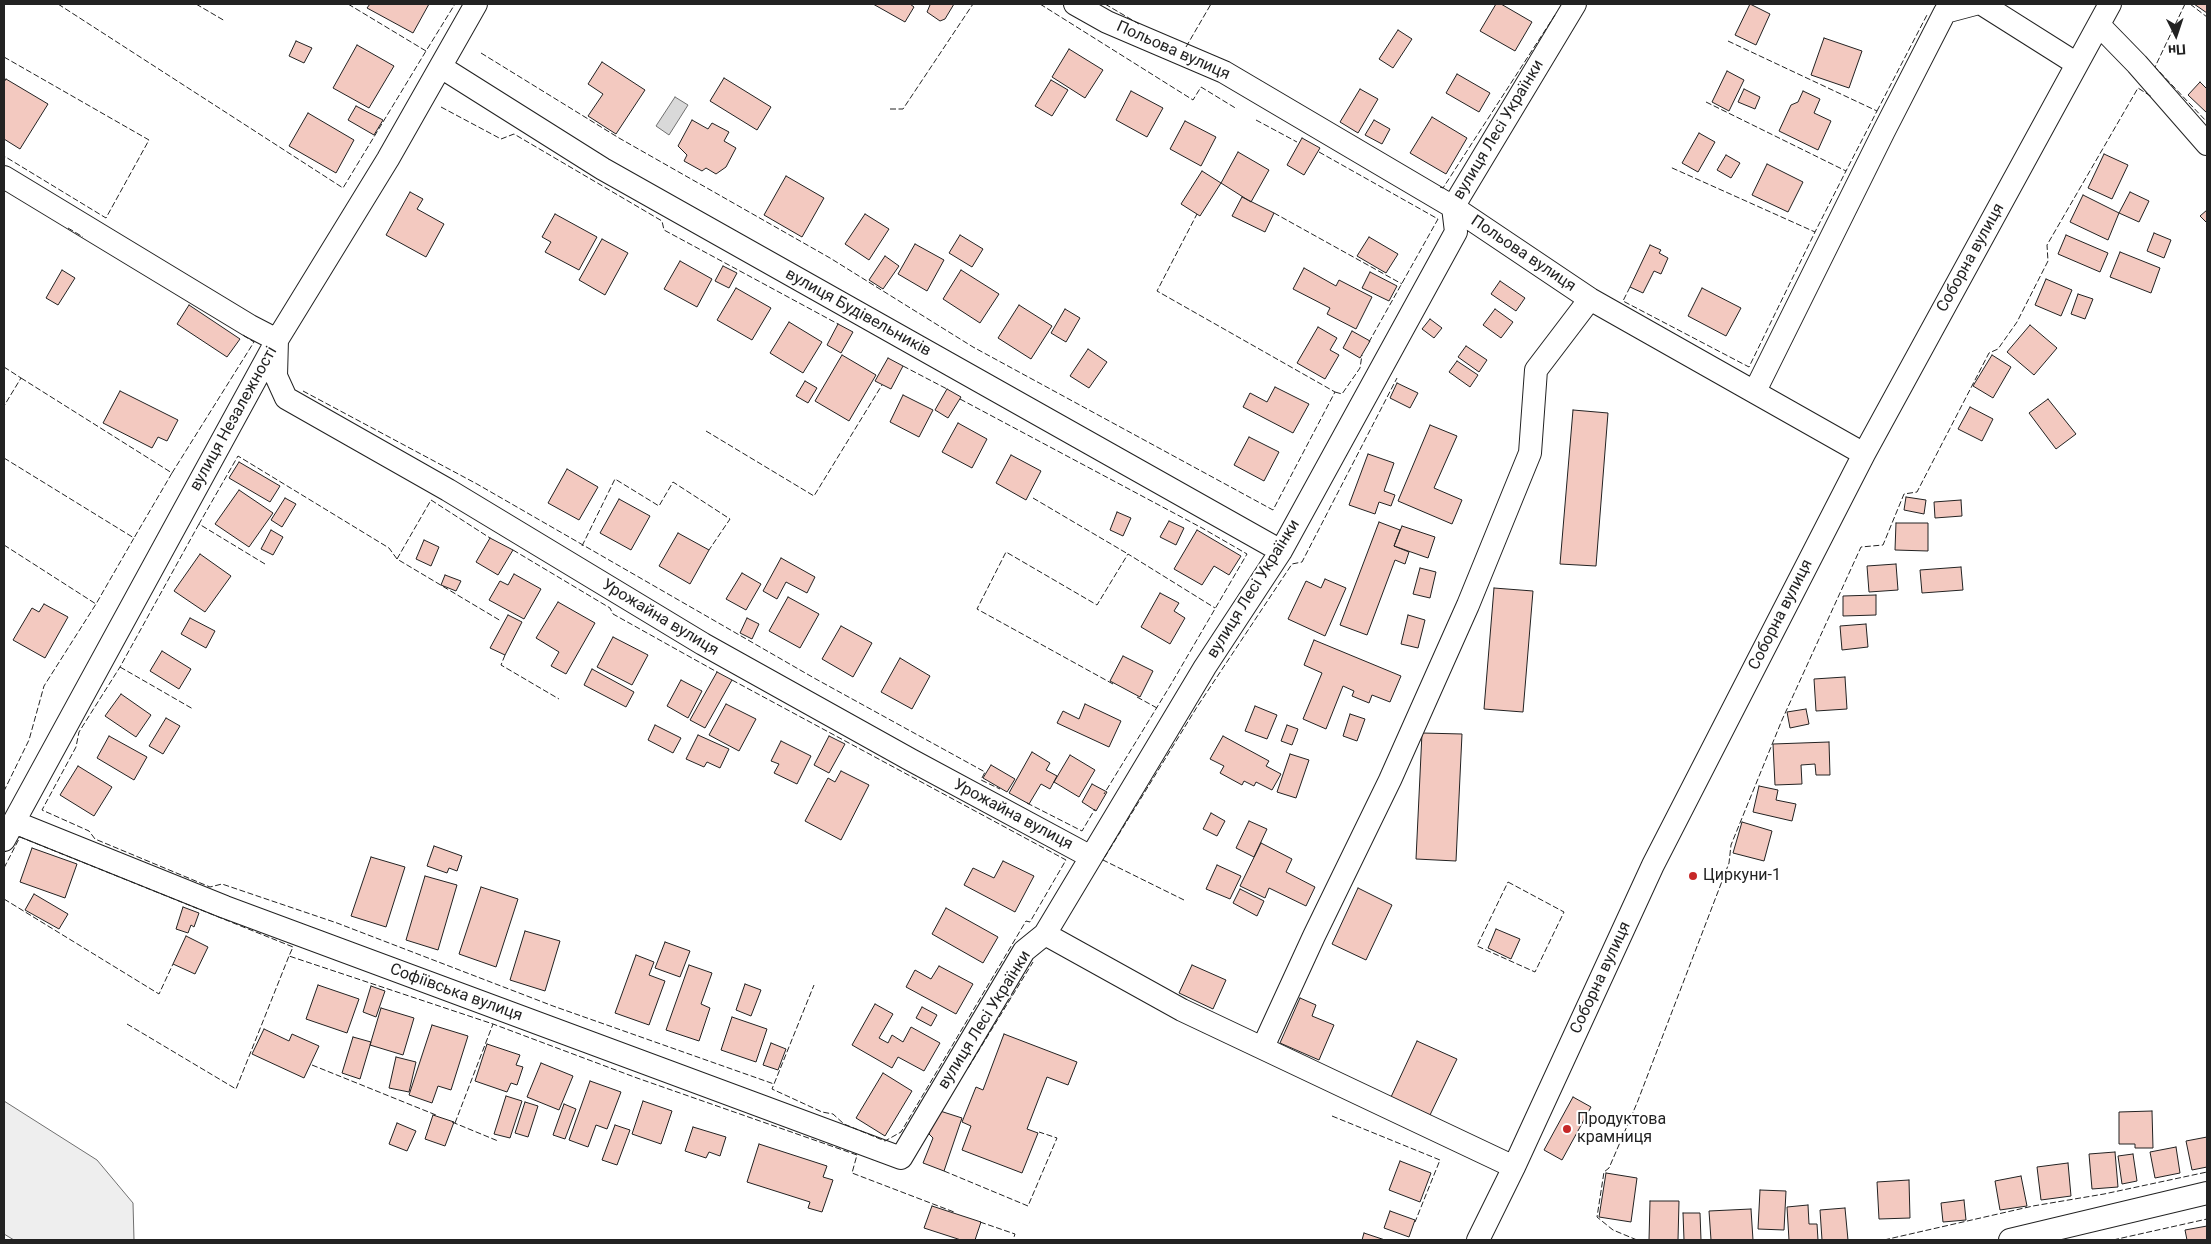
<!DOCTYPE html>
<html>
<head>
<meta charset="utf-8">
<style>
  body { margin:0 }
  #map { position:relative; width:2211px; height:1244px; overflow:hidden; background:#fff; font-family:Roboto,sans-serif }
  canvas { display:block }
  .frame { position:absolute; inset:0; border:5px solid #222; pointer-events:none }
  .north { position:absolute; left:2151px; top:10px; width:50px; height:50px; -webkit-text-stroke:4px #fff; paint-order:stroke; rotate:176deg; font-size:14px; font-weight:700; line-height:20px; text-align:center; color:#222 }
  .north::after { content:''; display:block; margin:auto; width:18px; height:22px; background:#222; clip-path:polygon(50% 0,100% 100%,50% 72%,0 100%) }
</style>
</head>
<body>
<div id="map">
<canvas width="2211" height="1244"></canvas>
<div class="frame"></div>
<div class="north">Пн</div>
</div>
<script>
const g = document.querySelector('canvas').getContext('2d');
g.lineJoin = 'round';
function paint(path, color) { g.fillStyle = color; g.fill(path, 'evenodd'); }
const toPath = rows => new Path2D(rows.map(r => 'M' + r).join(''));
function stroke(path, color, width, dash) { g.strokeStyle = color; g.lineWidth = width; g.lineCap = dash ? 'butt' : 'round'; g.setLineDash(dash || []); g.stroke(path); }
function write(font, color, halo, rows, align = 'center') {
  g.font = font + ' Roboto,sans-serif'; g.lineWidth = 4; g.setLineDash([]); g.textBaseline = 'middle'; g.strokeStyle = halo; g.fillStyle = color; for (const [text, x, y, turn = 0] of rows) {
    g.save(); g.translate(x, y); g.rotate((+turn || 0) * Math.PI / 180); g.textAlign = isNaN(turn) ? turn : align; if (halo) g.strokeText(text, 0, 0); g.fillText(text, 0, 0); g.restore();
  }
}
const green = toPath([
  [4,1101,97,1160,133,1203,134,1240,14,1240,4,1234,4,1101]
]);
paint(green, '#eee');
stroke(green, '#6f6f6f', 1);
const water = toPath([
  [675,97,688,105,669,135,656,126,675,97]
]);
paint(water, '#d9d9d9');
stroke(water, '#6f6f6f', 1);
const building = toPath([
  [370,4,429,4,413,33,367,8,370,4],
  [873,4,910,4,914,7,905,22,873,4],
  [928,4,954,4,945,19,940,21,927,12,930,5,928,4],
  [1496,4,1501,4,1532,22,1515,51,1480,31,1496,4],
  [1750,4,1770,14,1756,45,1735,35,1750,4],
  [2194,4,2207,4,2207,13,2194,4],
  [1398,30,1412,39,1393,68,1379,59,1398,30],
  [1824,38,1862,51,1849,88,1811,75,1824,38],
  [296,41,312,48,304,63,289,56,296,41],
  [357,45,394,66,369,108,333,88,357,45],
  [1069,49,1103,70,1085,98,1052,77,1069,49],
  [602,62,645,90,616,134,588,116,603,94,588,84,602,62],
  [1727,71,1744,80,1729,111,1712,102,1727,71],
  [1457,74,1490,93,1479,112,1446,93,1457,74],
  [724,78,771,107,757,130,710,101,724,78],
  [6,79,48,104,20,149,4,139,4,82,6,79],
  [1051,80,1068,90,1052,116,1035,106,1051,80],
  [2200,82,2207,89,2207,113,2188,95,2200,82],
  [1360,89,1378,99,1358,133,1340,122,1360,89],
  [1744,89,1760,97,1755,109,1738,102,1744,89],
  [1131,91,1163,108,1147,137,1116,120,1131,91],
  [1803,91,1820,99,1814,113,1831,121,1818,150,1779,131,1791,105,1798,102,1803,91],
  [356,106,383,120,374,135,348,120,356,106],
  [308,113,354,140,336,173,289,146,308,113],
  [1432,117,1467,138,1446,174,1410,153,1432,117],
  [692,120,708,129,712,123,729,132,724,141,736,148,726,167,716,174,706,168,702,171,684,161,687,155,678,146,692,120],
  [1374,120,1390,129,1382,144,1365,135,1374,120],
  [1185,121,1216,137,1201,166,1170,149,1185,121],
  [1699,133,1715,142,1698,172,1682,163,1699,133],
  [1302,138,1320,148,1304,175,1287,165,1302,138],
  [1238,152,1269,170,1251,202,1221,183,1238,152],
  [2104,154,2128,165,2112,199,2088,188,2104,154],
  [1726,155,1740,163,1731,178,1717,170,1726,155],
  [1767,164,1803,182,1788,212,1752,195,1767,164],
  [1202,171,1221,183,1200,216,1181,204,1202,171],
  [786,176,824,198,802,237,764,215,786,176],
  [410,192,423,199,417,209,444,224,426,257,386,235,410,192],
  [2130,192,2149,201,2139,222,2119,213,2130,192],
  [2083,195,2119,213,2108,240,2070,222,2083,195],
  [1242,197,1274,213,1265,232,1232,216,1242,197],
  [2207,210,2207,223,2200,216,2207,210],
  [555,214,597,237,579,270,545,252,551,242,542,237,555,214],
  [865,214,889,229,869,260,845,244,865,214],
  [2154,233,2171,240,2164,258,2147,251,2154,233],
  [960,235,983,249,972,267,949,253,960,235],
  [2066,235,2108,253,2100,272,2058,254,2066,235],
  [1369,237,1398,254,1386,273,1357,256,1369,237],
  [602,239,628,253,605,295,579,280,602,239],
  [915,244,944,260,927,291,898,274,915,244],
  [1650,245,1661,250,1659,253,1668,258,1661,274,1654,271,1643,293,1630,287,1650,245],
  [2120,252,2160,268,2151,293,2110,277,2120,252],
  [885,256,899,266,883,289,869,280,885,256],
  [680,261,712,279,697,307,664,289,680,261],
  [723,266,737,273,729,288,715,281,723,266],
  [1304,268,1336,286,1339,280,1372,297,1356,329,1327,314,1330,308,1293,289,1304,268],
  [62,270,75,278,58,305,46,298,62,270],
  [961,270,999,294,980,323,943,299,961,270],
  [1370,272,1397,286,1389,301,1362,288,1370,272],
  [2046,279,2072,290,2061,316,2035,305,2046,279],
  [1500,281,1525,298,1516,311,1491,294,1500,281],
  [736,288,771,308,752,340,717,320,736,288],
  [1702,288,1741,308,1726,336,1688,316,1702,288],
  [2078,294,2093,299,2085,319,2071,314,2078,294],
  [189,305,240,339,227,357,177,324,189,305],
  [1019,305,1052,326,1031,359,998,338,1019,305],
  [1065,309,1080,318,1066,342,1051,333,1065,309],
  [1495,309,1513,322,1501,338,1483,325,1495,309],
  [1430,319,1442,328,1434,338,1422,329,1430,319],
  [789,322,822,342,803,373,770,353,789,322],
  [838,324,853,332,841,353,827,345,838,324],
  [2030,325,2057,348,2034,375,2007,352,2030,325],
  [1318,327,1337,338,1330,350,1339,355,1325,379,1297,363,1318,327],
  [1352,331,1370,341,1360,358,1343,348,1352,331],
  [1466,346,1487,360,1479,372,1458,357,1466,346],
  [1088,349,1107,362,1089,388,1070,376,1088,349],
  [842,355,876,375,849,421,815,401,842,355],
  [1992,355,2011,367,1993,398,1973,386,1992,355],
  [888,358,903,366,891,389,875,381,888,358],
  [1457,361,1478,375,1470,387,1449,372,1457,361],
  [805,381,817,388,808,403,796,396,805,381],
  [1397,383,1418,393,1410,408,1390,398,1397,383],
  [1275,387,1309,404,1293,433,1243,407,1250,393,1267,402,1275,387],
  [947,389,961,397,948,418,935,410,947,389],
  [120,391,178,420,167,441,158,437,152,448,103,423,120,391],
  [903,395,933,410,919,437,890,422,903,395],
  [2048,399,2076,434,2056,449,2029,413,2048,399],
  [1970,407,1993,419,1982,441,1958,429,1970,407],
  [1573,410,1608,413,1596,566,1560,564,1573,410],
  [958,423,987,439,972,468,942,452,958,423],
  [1430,425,1457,436,1434,488,1462,500,1452,524,1398,501,1430,425],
  [1249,437,1279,452,1264,481,1234,465,1249,437],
  [1368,454,1394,463,1384,491,1395,495,1391,506,1379,502,1375,514,1349,505,1368,454],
  [1011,455,1041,471,1026,500,996,483,1011,455],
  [239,462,280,486,270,502,229,478,239,462],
  [567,469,598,487,579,520,548,503,567,469],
  [239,490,273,513,249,547,215,524,239,490],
  [1906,497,1926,500,1924,514,1904,510,1906,497],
  [285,498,296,504,282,527,271,520,285,498],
  [619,499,650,516,631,550,600,533,619,499],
  [1961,500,1962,516,1935,518,1934,502,1961,500],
  [1117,512,1131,518,1123,536,1110,530,1117,512],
  [1169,521,1184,528,1176,545,1160,537,1169,521],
  [1379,522,1400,530,1394,546,1409,552,1405,564,1395,560,1367,635,1340,625,1379,522],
  [1896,523,1928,523,1928,551,1895,550,1896,523],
  [1402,526,1435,537,1428,558,1394,546,1402,526],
  [271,530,283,537,273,555,261,549,271,530],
  [1197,530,1241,556,1229,575,1214,566,1202,585,1174,569,1197,530],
  [678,533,709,550,690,584,659,566,678,533],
  [490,538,513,550,498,575,476,562,490,538],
  [424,540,439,547,431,566,416,559,424,540],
  [200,554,231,576,205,612,174,591,200,554],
  [781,558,815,577,807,593,786,582,777,599,763,591,781,558],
  [1896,564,1898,590,1869,592,1867,566,1896,564],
  [1961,567,1963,590,1922,593,1920,570,1961,567],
  [1420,568,1436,572,1430,598,1413,594,1420,568],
  [742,573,761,584,746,610,726,599,742,573],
  [514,574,541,589,524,619,489,600,500,581,508,585,514,574],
  [445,575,461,581,456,591,441,585,445,575],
  [1325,579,1346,588,1325,636,1288,619,1306,581,1321,588,1325,579],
  [1494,588,1533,591,1523,712,1484,709,1494,588],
  [1160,593,1179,603,1174,611,1185,618,1170,644,1141,627,1160,593],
  [1876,595,1876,615,1843,616,1843,596,1876,595],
  [788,597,819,614,800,648,769,631,788,597],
  [558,602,595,623,566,674,551,666,559,652,536,638,558,602],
  [44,604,68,617,45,658,13,640,32,608,39,612,44,604],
  [508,615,522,622,505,655,490,648,508,615],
  [1408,615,1425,620,1418,648,1401,644,1408,615],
  [190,618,215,631,206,648,181,634,190,618],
  [747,618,759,624,752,639,740,633,747,618],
  [1866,624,1868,647,1842,650,1840,626,1866,624],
  [841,626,872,643,853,677,822,659,841,626],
  [613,637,648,655,632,685,597,667,613,637],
  [1314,640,1401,676,1390,702,1372,695,1369,703,1352,696,1354,691,1343,686,1326,729,1303,719,1322,673,1304,665,1314,640],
  [162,651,191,669,179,689,150,671,162,651],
  [1123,656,1153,671,1140,697,1110,681,1123,656],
  [900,658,930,676,912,709,881,692,900,658],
  [592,669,634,692,626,707,584,685,592,669],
  [717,672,732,680,705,728,690,720,717,672],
  [1845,677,1847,709,1816,711,1814,679,1845,677],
  [681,680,702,691,688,718,667,706,681,680],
  [121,694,151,715,136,737,105,716,121,694],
  [726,704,756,719,739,751,709,735,726,704],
  [1085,704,1121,721,1109,747,1057,723,1063,711,1079,719,1085,704],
  [1255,706,1277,715,1267,739,1245,731,1255,706],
  [1806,709,1809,724,1790,728,1787,712,1806,709],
  [1350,714,1365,719,1357,741,1343,736,1350,714],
  [166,718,180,726,163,754,149,746,166,718],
  [655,725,681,738,673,753,648,740,655,725],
  [1287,725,1298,729,1292,745,1281,741,1287,725],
  [1422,733,1462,734,1456,861,1416,859,1422,733],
  [698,735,729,749,720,768,707,762,704,767,686,759,698,735],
  [109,736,147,757,134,780,97,758,109,736],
  [829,736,845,744,829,773,814,765,829,736],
  [1223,736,1269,761,1266,766,1281,774,1272,790,1256,782,1254,786,1244,781,1242,785,1220,773,1224,766,1210,759,1223,736],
  [781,741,811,756,797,784,774,773,779,764,771,761,781,741],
  [1829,742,1830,775,1816,775,1815,764,1801,765,1802,784,1775,785,1773,744,1829,742],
  [1032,752,1050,763,1046,770,1057,776,1050,789,1041,784,1029,804,1009,793,1032,752],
  [1290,754,1309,760,1296,798,1277,792,1290,754],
  [1070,755,1095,770,1079,797,1054,782,1070,755],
  [991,765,1015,779,1007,792,983,778,991,765],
  [78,766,112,787,94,816,60,795,78,766],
  [841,771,869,785,841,840,805,821,828,778,835,782,841,771],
  [1092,784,1107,792,1096,811,1082,802,1092,784],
  [1759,786,1778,790,1776,800,1796,804,1792,821,1753,812,1759,786],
  [1211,813,1225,821,1217,836,1203,829,1211,813],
  [1249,821,1267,829,1254,857,1236,848,1249,821],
  [1742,822,1772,831,1764,861,1733,853,1742,822],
  [1261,843,1292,859,1286,872,1315,887,1306,906,1269,888,1265,898,1240,886,1261,843],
  [434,846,462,856,457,871,449,868,447,873,427,866,434,846],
  [32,848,77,864,65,898,20,882,32,848],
  [371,857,405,867,386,927,351,916,371,857],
  [1003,861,1034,876,1015,912,964,885,973,868,994,878,1003,861],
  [1217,865,1241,876,1230,899,1206,889,1217,865],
  [425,876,457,885,438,950,406,940,425,876],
  [481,887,518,899,496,967,459,954,481,887],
  [1358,888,1392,905,1366,960,1332,944,1358,888],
  [1240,889,1264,901,1257,916,1233,903,1240,889],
  [34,894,68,914,59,929,25,910,34,894],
  [183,907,199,913,194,927,191,925,188,933,176,929,183,907],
  [946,908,998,937,983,963,932,934,946,908],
  [1496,929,1520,939,1511,959,1488,948,1496,929],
  [525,931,560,941,545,991,510,980,525,931],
  [186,936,208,947,195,974,173,964,186,936],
  [665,942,690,951,680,977,655,968,665,942],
  [636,955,654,962,649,975,665,981,649,1025,615,1013,636,955],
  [689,965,712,973,701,1004,710,1008,699,1041,666,1030,689,965],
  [1192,965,1226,980,1213,1009,1179,993,1192,965],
  [939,966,973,984,956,1014,906,987,915,970,931,979,939,966],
  [745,984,761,990,751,1016,736,1010,745,984],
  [318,985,359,999,347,1033,306,1019,318,985],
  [371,986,385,991,376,1017,363,1012,371,986],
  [1300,998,1316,1005,1312,1016,1334,1025,1319,1060,1280,1043,1300,998],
  [875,1004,893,1014,879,1038,888,1043,892,1035,903,1042,911,1027,940,1043,924,1071,898,1057,892,1068,852,1045,875,1004],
  [922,1007,937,1015,931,1026,916,1018,922,1007],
  [381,1008,414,1018,403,1055,370,1045,381,1008],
  [732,1017,767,1029,756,1062,721,1050,732,1017],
  [432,1025,468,1036,451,1090,438,1086,432,1103,409,1095,432,1025],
  [264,1029,289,1041,292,1034,319,1046,304,1078,252,1054,264,1029],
  [1004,1034,1077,1062,1068,1085,1047,1077,1027,1129,1038,1133,1022,1173,962,1150,971,1126,962,1122,976,1087,983,1090,1004,1034],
  [353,1037,371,1042,360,1079,342,1073,353,1037],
  [1417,1041,1457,1059,1430,1115,1391,1097,1417,1041],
  [771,1043,786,1049,778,1070,763,1065,771,1043],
  [487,1044,520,1055,516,1065,523,1067,517,1085,511,1083,507,1092,475,1081,487,1044],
  [396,1057,416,1062,409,1092,389,1088,396,1057],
  [541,1063,573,1076,559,1110,527,1097,541,1063],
  [883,1073,912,1091,885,1136,856,1118,883,1073],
  [590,1081,621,1092,607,1129,596,1125,588,1147,569,1140,590,1081],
  [506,1096,522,1101,510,1138,494,1134,506,1096],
  [1573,1097,1591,1107,1562,1160,1544,1150,1573,1097],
  [643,1101,672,1111,661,1144,632,1134,643,1101],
  [525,1102,538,1106,528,1137,515,1133,525,1102],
  [564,1104,576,1109,565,1139,553,1135,564,1104],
  [937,1110,962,1118,944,1171,923,1163,933,1138,929,1134,937,1110],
  [2152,1111,2153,1148,2135,1148,2135,1144,2119,1144,2119,1112,2152,1111],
  [433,1115,454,1122,445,1146,425,1139,433,1115],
  [397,1123,416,1131,407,1151,389,1144,397,1123],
  [615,1125,630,1130,617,1165,602,1160,615,1125],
  [693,1127,726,1137,720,1156,709,1152,706,1158,685,1151,693,1127],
  [2207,1137,2207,1167,2192,1170,2186,1141,2207,1137],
  [759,1144,827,1166,823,1177,833,1180,822,1212,808,1208,810,1202,747,1182,759,1144],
  [2176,1147,2180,1173,2155,1178,2150,1152,2176,1147],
  [2115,1152,2118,1187,2092,1189,2089,1154,2115,1152],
  [2133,1154,2137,1181,2122,1184,2118,1156,2133,1154],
  [1400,1161,1431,1173,1420,1202,1389,1190,1400,1161],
  [2068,1163,2071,1196,2041,1200,2037,1167,2068,1163],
  [1606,1173,1637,1178,1631,1222,1599,1217,1606,1173],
  [2021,1176,2027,1206,2000,1210,1995,1181,2021,1176],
  [1909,1180,1910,1218,1879,1219,1877,1182,1909,1180],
  [1760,1190,1786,1191,1784,1230,1758,1229,1760,1190],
  [1964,1200,1966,1220,1943,1222,1941,1203,1964,1200],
  [1650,1201,1679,1201,1678,1240,1649,1240,1650,1201],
  [1808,1205,1809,1224,1817,1224,1818,1240,1789,1240,1787,1207,1808,1205],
  [932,1206,981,1222,975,1240,961,1240,924,1228,932,1206],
  [1845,1208,1848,1240,1822,1240,1820,1210,1845,1208],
  [1751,1209,1753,1240,1711,1240,1709,1211,1751,1209],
  [1390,1211,1415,1220,1409,1237,1384,1228,1390,1211],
  [1683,1213,1700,1213,1701,1240,1684,1240,1683,1213],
  [2207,1226,2207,1240,2187,1240,2185,1230,2207,1226],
  [1364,1233,1385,1240,1362,1240,1364,1233]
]);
paint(building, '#f3c9c0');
stroke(building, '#222', 1);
const minor = toPath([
  [1075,4,1107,22,1224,72,1453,207,1590,299,1864,454],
  [1982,4,2077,64],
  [2099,25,2137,64,2207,144],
  [441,67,603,169,1281,551],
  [4,177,250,326,277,340],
  [277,340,276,376,286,398,448,490,703,644,911,760,1091,857],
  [1755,391,1884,131,1945,12,1975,4],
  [14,822,225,907,901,1158,1024,951,1045,934,1205,667,1281,551,1456,232,1453,207,1575,4],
  [4,840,277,340,388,159,476,4],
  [1045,934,1182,1010,1514,1167],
  [1263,1047,1314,936,1390,780,1468,605,1530,453,1536,370,1590,299],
  [1478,1240,1514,1167,1653,865,1864,454,2110,4],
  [2010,1240,2207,1193]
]);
stroke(minor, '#222', 24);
stroke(minor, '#fff', 22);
stroke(toPath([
  [58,4,343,188,426,51],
  [196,4,225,21],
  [348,4,426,51,455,4],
  [1040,4,1193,100,1201,87,1237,109],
  [1105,4,1139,24],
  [2185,4,2155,67,2207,122],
  [2190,4,2207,17],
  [1728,41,1877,111,1846,171],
  [1186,47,1211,4],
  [481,53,619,138,830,258,973,347,1273,510,1335,392,1157,291,1197,214],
  [4,57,149,140,106,218,4,156],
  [1706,102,1846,171,1815,232],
  [441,107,501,139,514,134,662,221,664,230,838,324],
  [890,109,903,109,973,4],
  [1877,111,1928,13],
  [1256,120,1297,142],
  [1319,152,1438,219,1369,342],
  [1440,187,1443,188,1555,15],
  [1274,213,1402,284],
  [68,228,83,237],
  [1630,287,1623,301,1749,367,1815,232,1670,167],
  [903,366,947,389],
  [4,367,21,378,4,406],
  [21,378,172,473,134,538],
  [303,391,477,484,814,678,985,772,981,780,1000,789],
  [1335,392,1342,394,1360,368,1362,355],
  [960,399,1202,528,1247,554,1170,686,1104,794],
  [706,431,814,496,882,385],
  [4,458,134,538,96,604,44,686,29,740,4,791],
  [172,473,254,342,243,335],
  [1033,498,1128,554],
  [199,524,120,667,79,732,76,747,42,810,89,831,95,839,210,887,222,884,337,923,553,1006,774,1084],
  [4,545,96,604],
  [582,546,615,479,659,506,673,482,730,519,709,550],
  [513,550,610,608,613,614,717,672],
  [397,559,431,500,490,538],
  [265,564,199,524,238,456,389,548,397,559,501,621],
  [505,655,501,665,559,699],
  [120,667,193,709],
  [732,680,1066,860,1030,922,1026,921,901,1132,885,1141,844,1124,833,1114,822,1112,772,1089,814,985],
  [1113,684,977,609,1006,552,1097,605,1128,554,1215,608],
  [1137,697,1157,708],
  [1027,803,1082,831,1095,809],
  [4,868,20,837,293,947,289,956,493,1024,637,1078,857,1155,852,1173,954,1212],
  [1508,882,1564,912,1535,972,1477,946,1508,882],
  [4,899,159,994,173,964],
  [1184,900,1103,860,1197,707,1292,564,1302,562,1397,378],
  [127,1024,236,1089,289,956],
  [312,1065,436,1115],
  [968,1068,1033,962],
  [1332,1116,1440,1160,1415,1222],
  [452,1122,498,1141],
  [455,1123,493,1024],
  [944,1171,1028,1206,1057,1138,1039,1132],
  [980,1222,1015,1234,1013,1240],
  [1637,1240,1613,1230,1597,1217,1604,1172,1609,1168,1637,1103,1729,863,1731,845,1782,720,1861,547,1883,545,1904,494,1917,492,1989,353,1998,349,2017,322,2048,261,2047,245,2138,88,2152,97],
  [1884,1240,2033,1206,2104,1194,2207,1172],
  [2113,1240,2207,1219]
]), '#222', 1, [6, 2.5]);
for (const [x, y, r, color] of [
  [1693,876,5,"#c62828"],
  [1567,1129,5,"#c62828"]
]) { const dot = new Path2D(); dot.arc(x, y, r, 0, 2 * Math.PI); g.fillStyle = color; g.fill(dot); stroke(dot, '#fff', 2); }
write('16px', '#222', '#fff', [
  ["Польова вулиця",1173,51,24],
  ["вулиця Лесі Українки",1499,130,-59],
  ["Польова вулиця",1523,254,34],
  ["Соборна вулиця",1971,258,-61],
  ["вулиця Будівельників",858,313,29],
  ["вулиця Незалежності",234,419,-61],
  ["вулиця Лесі Українки",1254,589,-58],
  ["Соборна вулиця",1781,615,-63],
  ["Урожайна вулиця",660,618,31],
  ["Урожайна вулиця",1013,815,28],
  ["Соборна вулиця",1601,978,-65],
  ["Софіївська вулиця",456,993,20],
  ["вулиця Лесі Українки",985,1020,-58]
]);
write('16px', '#222', '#fff', [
  ["Циркуни-1",1703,876],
  ["Продуктова",1577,1120],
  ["крамниця",1577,1138]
], 'left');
</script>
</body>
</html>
